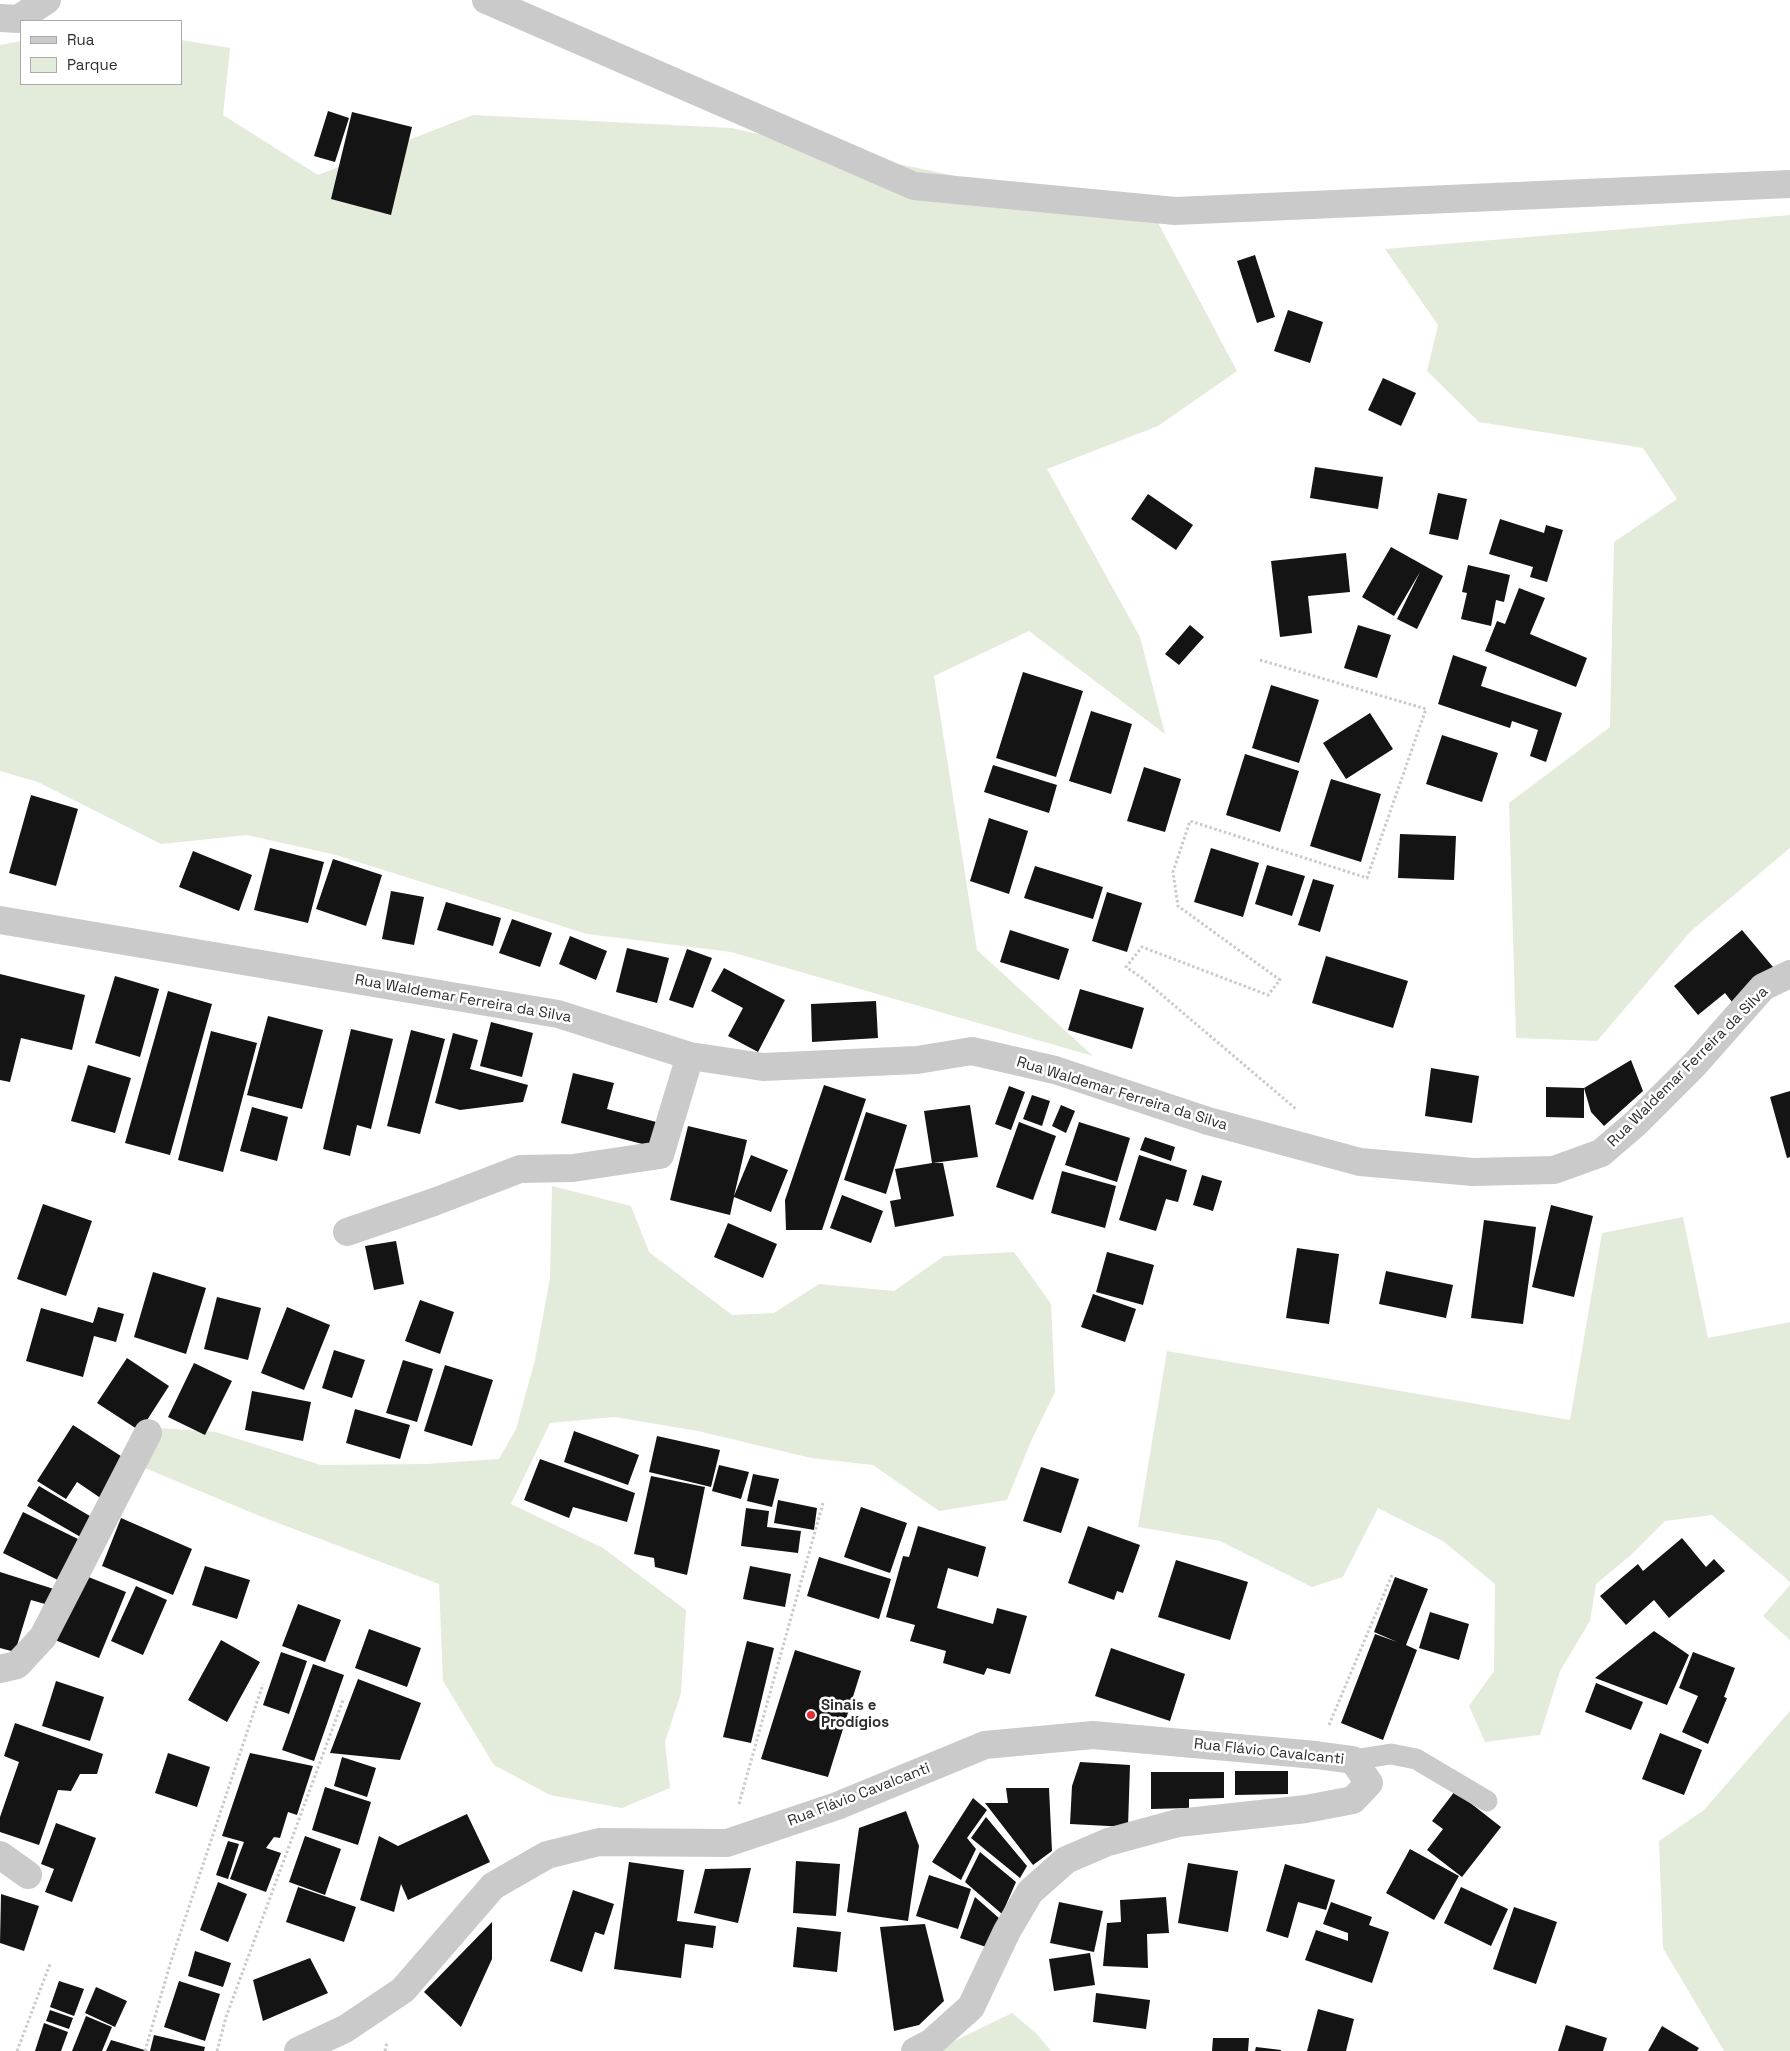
<!DOCTYPE html>
<html>
<head>
<meta charset="utf-8">
<style>
  body { margin:0 }
  #map { position:relative; width:1790px; height:2051px; overflow:hidden; background:#fff; font-family:"Space Grotesk",sans-serif }
  canvas { display:block }
  .legend { position:absolute; left:20px; top:20px; width:162px; height:65px; box-sizing:border-box; background:#fff; border:1px solid #ababab; margin:0; padding:6px 9px; list-style:none; font-size:15px; color:#2d2d2d }
  .legend li { display:flex; align-items:center; gap:10px; height:25px }
  .legend b { width:25px; border:1px solid #ababab }
</style>
</head>
<body>
<div id="map">
<canvas width="1790" height="2051"></canvas>
<ul class="legend">
<li><b style="height:6px;background:#cacaca"></b>Rua</li>
<li><b style="height:14px;background:#e3ebdb"></b>Parque</li>
</ul>
</div>
<script>
const g = document.querySelector('canvas').getContext('2d');
g.lineJoin = 'round';
function paint(path, color) { g.fillStyle = color; g.fill(path, 'evenodd'); }
const toPath = rows => new Path2D(rows.map(r => 'M' + r).join(''));
function stroke(path, color, width, dash) { g.strokeStyle = color; g.lineWidth = width; g.lineCap = dash ? 'butt' : 'round'; g.setLineDash(dash || []); g.stroke(path); }
function write(font, color, halo, rows, align = 'center') {
  g.font = font + ' "Space Grotesk",sans-serif'; g.lineWidth = 5; g.setLineDash([]); g.textBaseline = 'middle'; g.strokeStyle = halo; g.fillStyle = color; for (const [text, x, y, turn = 0] of rows) {
    g.save(); g.translate(x, y); g.rotate((+turn || 0) * Math.PI / 180); g.textAlign = isNaN(turn) ? turn : align; if (halo) g.strokeText(text, 0, 0); g.fillText(text, 0, 0); g.restore();
  }
}
paint(toPath([
  [181,40,230,48,223,115,318,175,473,115,731,128,1156,219,1237,371,1158,426,1047,469,1140,637,1165,734,1029,631,934,676,977,950,1093,1056,731,952,587,934,336,855,247,835,161,844,38,782,0,771,0,45,21,41,21,84,181,84],
  [1790,215,1790,848,1691,931,1597,1041,1516,1038,1509,803,1610,727,1614,542,1677,499,1643,448,1479,422,1427,371,1438,325,1385,249],
  [552,1186,631,1206,649,1252,732,1315,774,1313,819,1284,894,1291,944,1256,1014,1252,1051,1304,1055,1392,1031,1441,1007,1500,939,1511,873,1465,811,1458,698,1431,615,1417,550,1423,511,1504,603,1548,686,1610,681,1693,665,1742,670,1788,622,1808,550,1795,494,1765,443,1681,439,1584,257,1515,145,1468,159,1428,216,1432,321,1465,426,1464,499,1459,516,1429,535,1360,550,1278],
  [1683,1217,1708,1338,1790,1322,1790,1582,1712,1515,1665,1521,1631,1555,1596,1584,1590,1621,1560,1671,1540,1735,1485,1742,1469,1706,1494,1671,1495,1584,1443,1541,1378,1508,1343,1577,1312,1587,1220,1541,1138,1527,1167,1351,1570,1420,1602,1233],
  [1790,1585,1790,1640,1763,1616],
  [1790,1711,1790,2051,1724,2051,1663,1948,1659,1841,1704,1810],
  [1012,2013,1036,2033,1051,2051,934,2051]
]), '#e3ebdb');
paint(toPath([
  [328,111,349,118,335,162,314,156],
  [352,112,412,127,391,215,331,199],
  [1255,255,1275,317,1257,323,1237,261],
  [1288,310,1323,322,1310,363,1274,351],
  [1383,378,1416,393,1401,426,1368,410],
  [1315,467,1383,477,1378,509,1310,498],
  [1438,493,1467,499,1458,540,1429,534],
  [1148,494,1193,525,1176,550,1131,519],
  [1500,519,1544,533,1546,525,1563,530,1547,582,1530,577,1533,567,1489,554],
  [1391,547,1443,576,1417,629,1397,619,1420,572,1394,616,1362,597],
  [1346,553,1350,592,1308,596,1312,633,1280,637,1271,561],
  [1468,565,1510,575,1504,602,1496,600,1491,626,1461,619,1467,593,1462,592],
  [1519,588,1545,598,1530,634,1587,658,1576,687,1485,651,1497,621,1505,624],
  [1190,625,1204,637,1179,665,1165,654],
  [1358,625,1391,635,1377,678,1344,668],
  [1453,655,1487,667,1481,686,1562,713,1546,762,1530,756,1538,730,1512,721,1510,728,1438,704],
  [1023,672,1083,691,1056,777,996,758],
  [1271,685,1319,700,1299,763,1252,748],
  [1091,711,1132,724,1111,794,1069,781],
  [1370,713,1393,749,1346,779,1323,743],
  [1442,735,1498,753,1482,802,1426,784],
  [1245,754,1299,771,1280,832,1226,815],
  [993,765,1057,785,1049,813,984,792],
  [1144,767,1181,779,1165,832,1127,821],
  [1331,779,1381,794,1361,862,1310,846],
  [31,795,78,809,56,886,9,873],
  [989,818,1028,831,1009,894,970,881],
  [1400,834,1456,836,1454,880,1398,878],
  [270,848,324,862,308,923,254,910],
  [1211,848,1259,863,1243,917,1194,902],
  [193,851,252,875,239,911,179,887],
  [333,859,382,875,366,926,316,909],
  [1267,865,1305,876,1292,916,1255,904],
  [1035,866,1103,887,1093,919,1024,898],
  [1313,879,1334,885,1320,932,1298,925],
  [391,891,424,897,414,945,382,939],
  [1107,892,1142,903,1127,952,1092,941],
  [446,902,501,918,493,946,437,930],
  [512,919,552,933,540,967,499,953],
  [1010,930,1069,949,1059,980,1000,962],
  [1742,930,1773,967,1732,1002,1725,993,1698,1015,1674,986],
  [570,936,607,951,596,980,559,964],
  [627,948,669,958,657,1003,616,992],
  [687,949,712,958,693,1008,669,1000],
  [1326,956,1408,981,1393,1028,1312,1003],
  [724,968,785,1000,758,1052,728,1036,743,1008,711,991],
  [0,974,85,995,72,1050,21,1038,10,1082,0,1080],
  [115,976,159,989,140,1057,95,1043],
  [1080,989,1144,1008,1132,1049,1068,1030],
  [168,991,212,1004,170,1155,125,1143],
  [876,1001,878,1038,812,1042,811,1004],
  [268,1016,323,1030,302,1109,247,1095],
  [491,1022,533,1033,522,1077,480,1066],
  [351,1029,393,1039,371,1129,357,1125,350,1156,323,1149],
  [411,1030,445,1039,420,1134,387,1126],
  [211,1031,257,1043,223,1172,178,1160],
  [453,1033,478,1040,470,1069,528,1085,523,1102,460,1110,435,1103],
  [1631,1060,1643,1091,1604,1126,1591,1112,1584,1088],
  [88,1065,131,1078,115,1133,71,1121],
  [1431,1068,1479,1076,1472,1123,1425,1116],
  [573,1073,614,1083,607,1109,660,1123,654,1147,561,1123],
  [824,1085,866,1099,822,1230,786,1230,785,1200],
  [1009,1086,1025,1092,1011,1130,995,1124],
  [1546,1087,1584,1088,1584,1118,1546,1117],
  [1790,1091,1790,1157,1787,1158,1770,1097],
  [1032,1095,1050,1101,1042,1126,1023,1119],
  [970,1105,978,1157,933,1163,943,1163,954,1216,895,1227,890,1201,901,1199,895,1169,932,1163,924,1111],
  [1061,1105,1075,1111,1066,1133,1052,1126],
  [252,1107,288,1117,277,1161,240,1151],
  [866,1112,907,1125,886,1194,844,1180],
  [1019,1122,1056,1136,1033,1200,996,1187],
  [1079,1122,1130,1138,1117,1182,1065,1165],
  [688,1126,747,1140,734,1196,751,1155,788,1170,771,1212,734,1197,730,1215,670,1200],
  [1145,1137,1175,1147,1171,1161,1140,1150],
  [1139,1155,1187,1170,1178,1202,1166,1199,1156,1231,1119,1220],
  [1062,1171,1116,1186,1105,1228,1051,1213],
  [1202,1175,1222,1181,1213,1211,1193,1205],
  [842,1195,883,1211,871,1243,830,1228],
  [43,1204,92,1221,66,1296,17,1279],
  [1551,1205,1593,1216,1574,1297,1532,1287],
  [1484,1220,1536,1227,1523,1324,1471,1318],
  [728,1223,777,1244,763,1278,714,1257],
  [396,1241,404,1284,374,1290,365,1246],
  [1297,1248,1339,1254,1329,1324,1286,1318],
  [1107,1252,1154,1265,1143,1305,1096,1292],
  [1386,1271,1453,1285,1446,1318,1379,1304],
  [153,1272,206,1288,186,1354,134,1337],
  [1093,1294,1136,1309,1125,1342,1081,1327],
  [217,1297,261,1308,248,1360,204,1349],
  [420,1300,454,1312,440,1354,405,1341],
  [98,1307,124,1314,116,1342,94,1336,83,1377,26,1361,41,1308,93,1323],
  [287,1307,330,1325,304,1390,261,1373],
  [334,1350,365,1360,352,1398,322,1388],
  [127,1358,169,1386,140,1431,97,1403],
  [403,1360,433,1369,417,1422,386,1413],
  [194,1363,232,1381,205,1435,168,1417],
  [445,1365,493,1380,472,1446,424,1431],
  [252,1391,311,1402,303,1441,245,1430],
  [355,1409,410,1425,400,1459,346,1443],
  [73,1425,127,1460,102,1499,77,1482,66,1499,37,1481],
  [574,1431,639,1455,628,1485,564,1462],
  [657,1436,720,1450,711,1487,649,1472],
  [540,1459,635,1493,627,1522,573,1507,569,1518,524,1500],
  [719,1465,749,1472,741,1499,712,1491],
  [1041,1467,1079,1479,1061,1533,1023,1521],
  [753,1474,779,1479,772,1507,747,1501],
  [651,1476,705,1487,687,1575,655,1567,654,1558,634,1554],
  [39,1486,95,1519,84,1539,27,1506],
  [778,1500,817,1508,814,1530,774,1523],
  [861,1507,907,1523,890,1573,844,1557],
  [746,1508,769,1511,767,1527,801,1531,798,1553,741,1546],
  [23,1512,82,1541,62,1582,3,1553],
  [121,1518,192,1549,173,1595,102,1566],
  [918,1526,986,1547,978,1577,948,1568,937,1608,993,1624,997,1608,1027,1616,1010,1674,987,1668,984,1675,943,1663,946,1651,910,1641,915,1625,886,1617,903,1556,909,1557],
  [1088,1526,1140,1545,1123,1593,1117,1591,1114,1600,1068,1583],
  [1682,1538,1706,1567,1714,1559,1725,1571,1669,1618,1654,1600,1626,1625,1600,1596,1638,1564,1643,1571],
  [819,1557,891,1579,879,1619,807,1596],
  [1176,1560,1248,1582,1230,1640,1158,1617],
  [205,1566,250,1580,237,1619,192,1605],
  [750,1566,791,1574,785,1607,743,1599],
  [0,1572,57,1590,52,1606,31,1600,15,1652,0,1648],
  [81,1574,126,1592,99,1658,55,1640],
  [1395,1577,1428,1589,1406,1645,1417,1650,1383,1740,1341,1723,1375,1634,1397,1642,1374,1632],
  [136,1586,167,1600,143,1655,111,1641],
  [298,1604,341,1620,325,1662,282,1646],
  [1430,1612,1469,1624,1459,1660,1419,1648],
  [369,1629,421,1648,407,1687,355,1668],
  [1654,1631,1689,1655,1667,1705,1595,1678],
  [221,1640,260,1662,227,1722,188,1700],
  [747,1641,774,1648,751,1743,723,1737],
  [1111,1648,1185,1674,1170,1721,1095,1696],
  [795,1650,861,1671,828,1777,761,1759],
  [281,1652,307,1661,289,1714,263,1705],
  [1693,1652,1735,1668,1724,1697,1727,1698,1708,1744,1682,1732,1698,1696,1679,1688],
  [313,1664,344,1675,314,1761,282,1750],
  [358,1679,421,1703,400,1760,330,1753],
  [56,1681,104,1697,90,1741,42,1726],
  [1596,1683,1643,1702,1631,1730,1585,1712],
  [15,1723,103,1754,97,1774,80,1774,71,1791,58,1790,39,1845,0,1832,0,1817,19,1762,4,1756],
  [1660,1733,1702,1750,1684,1795,1642,1779],
  [168,1753,210,1767,197,1807,155,1793],
  [250,1753,313,1766,297,1815,288,1812,280,1838,274,1837,266,1848,281,1853,266,1892,230,1879,244,1842,222,1836],
  [342,1757,376,1768,367,1797,334,1786],
  [1080,1762,1130,1765,1128,1827,1070,1824,1072,1786],
  [1235,1771,1288,1771,1288,1794,1235,1795],
  [1151,1772,1224,1772,1224,1798,1189,1799,1189,1808,1151,1809],
  [325,1787,371,1802,358,1845,312,1830],
  [1006,1788,1049,1788,1052,1851,1033,1865,985,1803,1008,1803],
  [1455,1791,1501,1827,1462,1877,1427,1850,1443,1829,1432,1821],
  [973,1798,987,1810,967,1838,976,1849,961,1880,932,1862],
  [906,1811,919,1846,908,1921,847,1912,859,1828],
  [467,1814,490,1862,408,1900,401,1884,394,1912,360,1900,379,1836,398,1846],
  [986,1817,1027,1866,1020,1878,971,1838],
  [56,1823,96,1838,72,1902,45,1892,54,1869,41,1864],
  [305,1836,341,1849,325,1895,289,1882],
  [228,1841,239,1844,228,1879,216,1875],
  [1410,1849,1459,1876,1434,1920,1386,1893],
  [980,1852,1016,1882,1002,1914,965,1882],
  [796,1861,840,1864,836,1916,793,1913],
  [629,1862,684,1870,677,1921,716,1926,713,1948,685,1944,681,1978,614,1969],
  [1188,1863,1238,1871,1228,1932,1178,1923],
  [1285,1864,1335,1880,1326,1910,1298,1902,1288,1938,1266,1931],
  [751,1868,738,1923,694,1913,705,1869],
  [929,1875,971,1889,958,1929,916,1916],
  [218,1882,247,1894,228,1942,200,1930],
  [298,1887,356,1907,344,1942,286,1922],
  [1461,1887,1508,1909,1491,1946,1444,1923],
  [573,1890,614,1904,604,1935,595,1932,582,1972,550,1961],
  [1,1894,39,1906,24,1951,0,1943],
  [975,1897,1000,1919,989,1948,960,1938],
  [1166,1897,1169,1933,1147,1934,1148,1968,1103,1966,1107,1923,1121,1922,1120,1900],
  [1059,1902,1103,1911,1094,1952,1050,1943],
  [1331,1902,1372,1917,1369,1925,1389,1932,1372,1983,1305,1960,1316,1930,1348,1941,1348,1933,1323,1924],
  [1514,1907,1557,1922,1536,1984,1493,1969],
  [492,1922,492,1959,461,2027,424,1992],
  [925,1924,944,2001,919,2025,894,2031,880,1927],
  [797,1927,841,1932,837,1972,793,1967],
  [195,1951,231,1963,223,1987,188,1976],
  [1090,1953,1095,1985,1054,1991,1049,1959],
  [310,1958,328,1993,263,2021,253,1980],
  [59,1981,84,1989,74,2016,50,2007],
  [179,1981,220,1994,205,2041,164,2027],
  [96,1987,127,2001,115,2027,85,2013],
  [1096,1993,1150,2000,1146,2029,1093,2022],
  [1318,2009,1354,2019,1346,2051,1307,2051],
  [50,2010,73,2018,69,2029,46,2021],
  [86,2016,112,2027,102,2051,72,2051],
  [44,2023,68,2032,61,2051,35,2051],
  [1566,2025,1607,2038,1603,2051,1558,2051],
  [1662,2026,1699,2048,1697,2051,1648,2051],
  [154,2035,205,2047,204,2051,150,2051],
  [1213,2038,1249,2038,1248,2051,1212,2051],
  [111,2040,148,2051,106,2051],
  [1256,2047,1281,2050,1281,2051,1255,2051]
]), '#141414');
stroke(toPath([
  [1260,660,1426,709,1367,878,1190,821,1173,872,1178,906,1280,980,1268,995,1142,947,1126,967,1142,978,1296,1109],
  [1329,1725,1392,1575],
  [739,1804,823,1503],
  [17,2051,50,1964],
  [145,2051,171,1961,263,1684],
  [217,2051,226,2017,343,1700],
  [385,2051,387,2042]
]), '#cacaca', 3, [2.5, 2.5]);
stroke(toPath([
  [1353,1760,1391,1754,1416,1759,1487,1801]
]), '#cacaca', 21);
stroke(toPath([
  [486,0,914,186,1175,211,1790,184],
  [0,18,18,19,47,0],
  [0,920,558,1014,690,1056,763,1067,917,1060,972,1051,1055,1070,1208,1121,1360,1162,1473,1172,1554,1170,1601,1153,1636,1123,1695,1064,1763,987,1790,974],
  [347,1232,434,1202,520,1169,573,1168,660,1155,690,1056],
  [0,1669,17,1665,43,1637,148,1433],
  [0,1855,28,1875],
  [298,2051,345,2029,403,1990,493,1886,547,1855,599,1842,727,1843,837,1806,985,1745,1093,1735,1316,1755,1353,1760,1369,1783,1353,1800,1306,1809,1178,1823,1108,1842,1066,1860,1030,1892,1007,1931,971,2007,932,2042,915,2051]
]), '#cacaca', 28);
for (const [x, y, r, color] of [
  [811,1715,5,"#e52e33"]
]) { const dot = new Path2D(); dot.arc(x, y, r, 0, 2 * Math.PI); g.fillStyle = color; g.fill(dot); stroke(dot, '#fff', 2); }
write('15px', '#2d2d2d', '#fff', [
  ["Rua Waldemar Ferreira da Silva",463,999,10],
  ["Rua Waldemar Ferreira da Silva",1688,1067,-45],
  ["Rua Waldemar Ferreira da Silva",1122,1094,17],
  ["Rua Flávio Cavalcanti",1269,1752,6],
  ["Rua Flávio Cavalcanti",859,1795,-21]
]);
write('bold 15px', '#2d2d2d', '#fff', [
  ["Sinais e",821,1706],
  ["Prodígios",821,1723]
], 'left');
</script>
</body>
</html>
